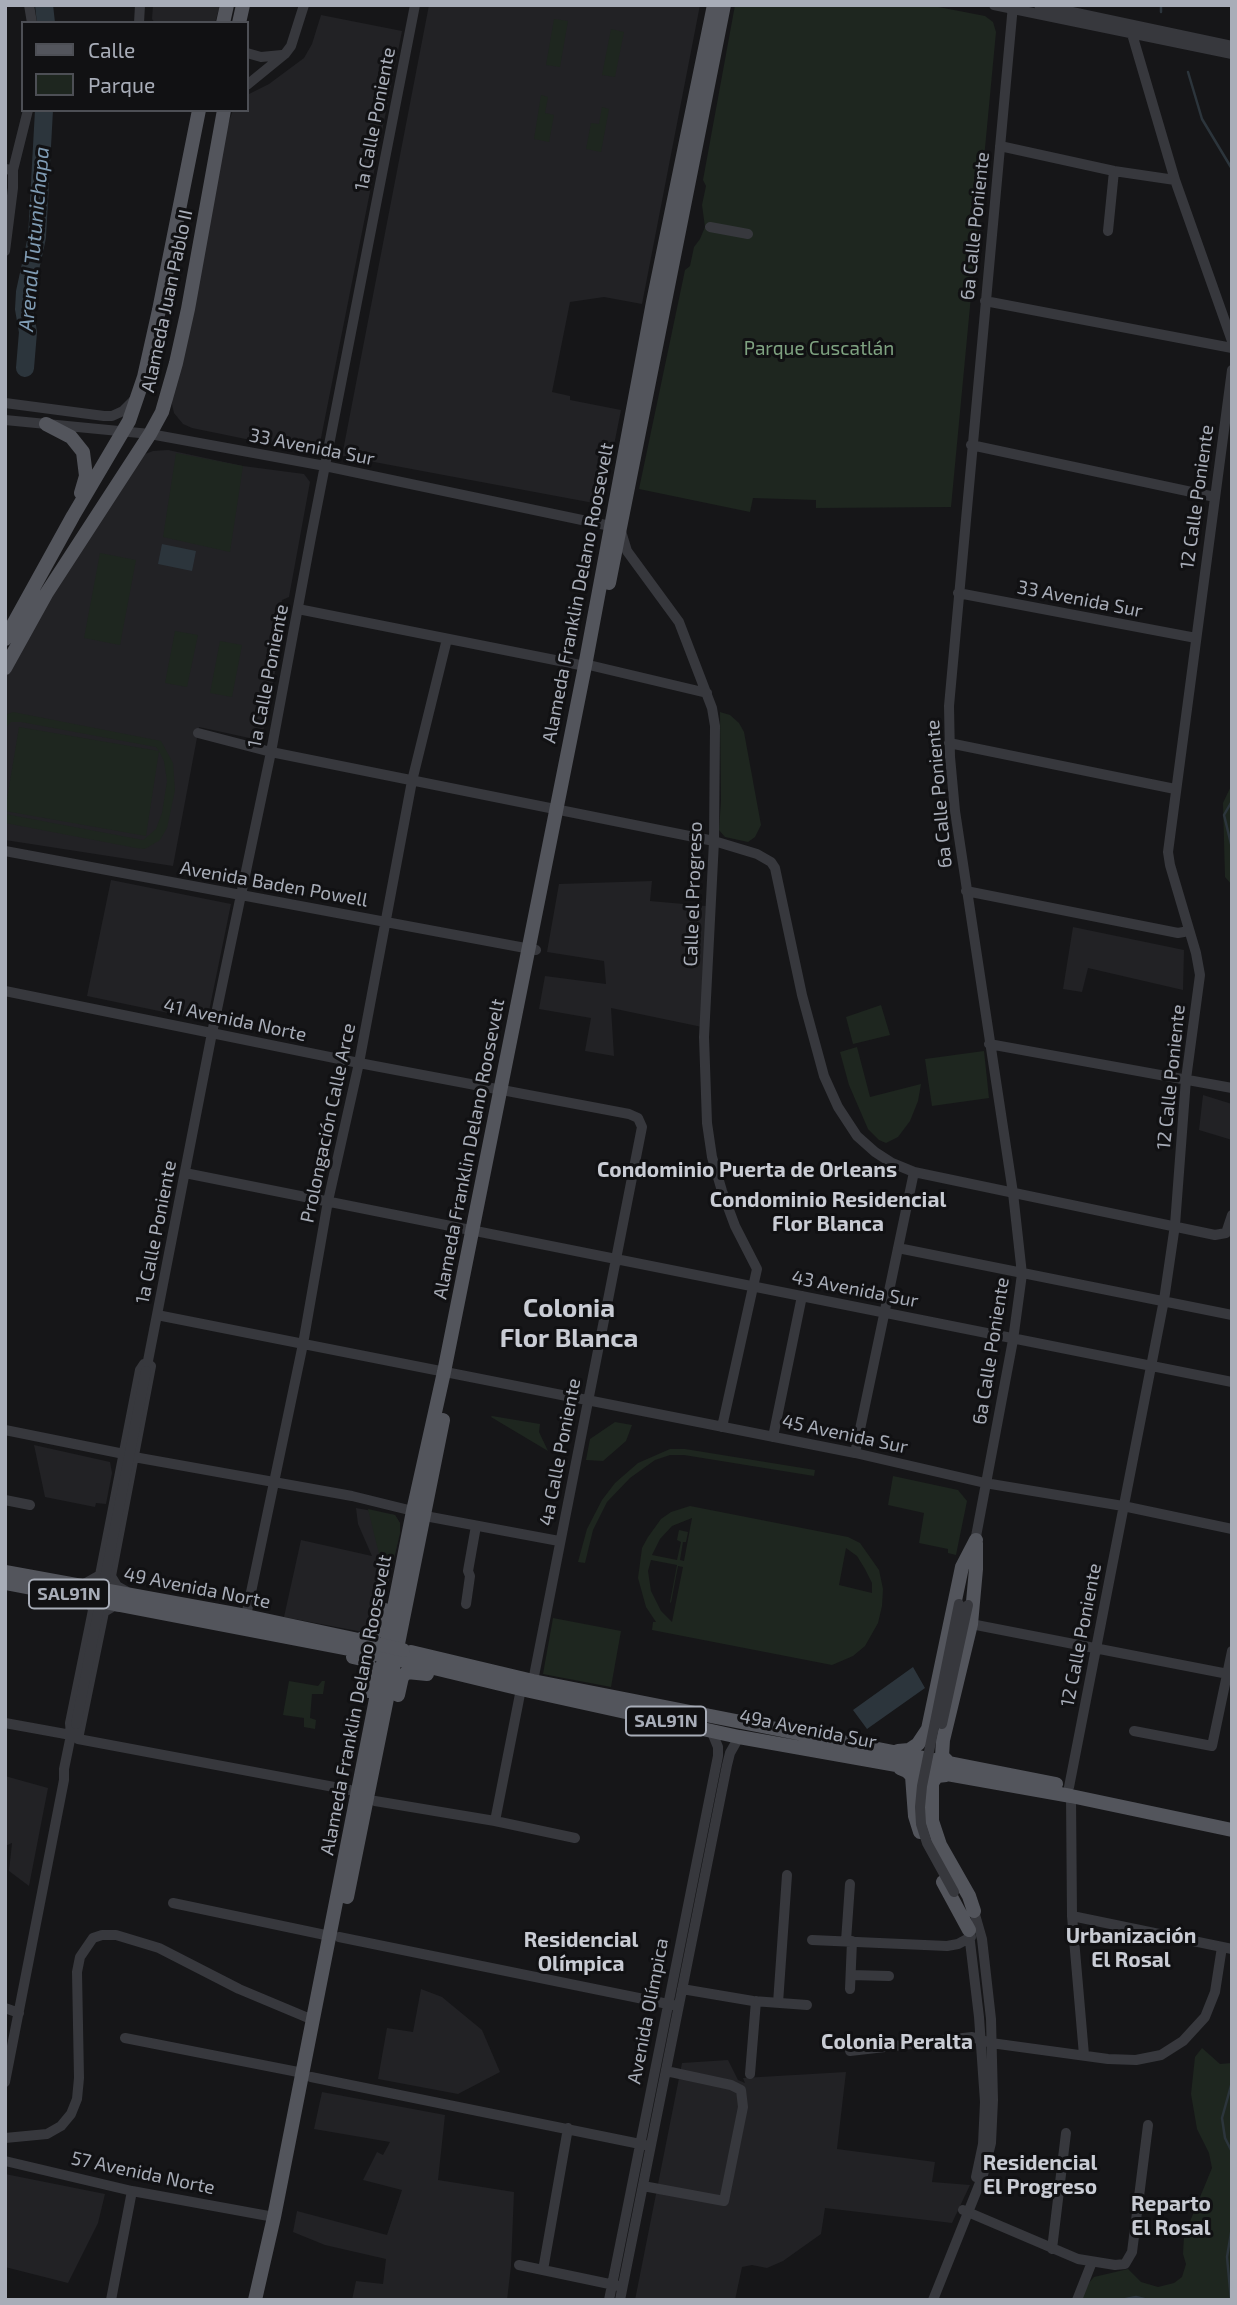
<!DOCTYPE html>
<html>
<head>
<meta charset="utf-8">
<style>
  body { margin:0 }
  #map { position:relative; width:1237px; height:2305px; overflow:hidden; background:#161618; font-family:"Exo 2",sans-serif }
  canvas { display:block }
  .frame { position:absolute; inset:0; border:7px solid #a8adb8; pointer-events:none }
  .legend { position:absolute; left:21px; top:21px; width:228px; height:91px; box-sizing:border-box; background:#111113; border:2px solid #4d4f55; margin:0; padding:9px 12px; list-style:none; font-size:21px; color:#a8adb8 }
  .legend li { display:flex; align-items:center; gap:14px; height:35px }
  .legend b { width:35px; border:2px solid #4d4f55 }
</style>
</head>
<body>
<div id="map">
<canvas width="1237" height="2305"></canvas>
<div class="frame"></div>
<ul class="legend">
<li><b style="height:9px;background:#53555c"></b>Calle</li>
<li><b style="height:19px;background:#1e261f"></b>Parque</li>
</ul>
</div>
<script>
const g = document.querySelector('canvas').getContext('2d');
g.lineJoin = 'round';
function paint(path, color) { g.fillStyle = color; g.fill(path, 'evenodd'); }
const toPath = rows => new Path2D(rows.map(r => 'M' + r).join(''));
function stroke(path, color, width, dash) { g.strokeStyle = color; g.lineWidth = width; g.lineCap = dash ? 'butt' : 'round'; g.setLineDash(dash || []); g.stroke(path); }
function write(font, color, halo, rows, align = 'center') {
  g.font = font + ' "Exo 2",sans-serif'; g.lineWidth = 6; g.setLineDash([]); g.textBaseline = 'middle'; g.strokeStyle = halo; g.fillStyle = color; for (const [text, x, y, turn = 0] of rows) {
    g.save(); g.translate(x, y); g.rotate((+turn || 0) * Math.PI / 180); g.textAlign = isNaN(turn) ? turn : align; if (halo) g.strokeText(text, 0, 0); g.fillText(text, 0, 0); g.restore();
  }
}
paint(toPath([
  [153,5,220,5,215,23,155,23,152,19],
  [429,5,700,5,642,304,604,297,570,302,552,392,570,396,570,400,621,410,604,495,599,504,342,456],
  [321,15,402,31,320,443,309,452,192,428,183,424,174,413,171,400,227,127,233,110,247,110,247,95,269,84,304,58,312,44],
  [168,450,243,466,304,474,310,482,289,597,282,600,279,618,285,623,262,737,254,739,199,727,173,866,5,840,5,675,41,609,117,491,145,454,153,451],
  [111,880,231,904,207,1021,87,996],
  [652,881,650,901,706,906,702,1027,611,1008,614,1056,585,1051,591,1018,539,1009,545,976,606,984,604,961,547,952,559,884],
  [1073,927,1184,950,1183,990,1088,968,1082,992,1063,989],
  [1203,1095,1232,1104,1232,1140,1199,1130],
  [34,1445,110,1462,112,1473,106,1504,96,1503,95,1507,45,1497],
  [356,1508,395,1515,400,1523,400,1533,379,1624,368,1633,284,1617,301,1540,372,1556,358,1524],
  [5,1776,48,1788,29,1886,9,1871,12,1843,5,1846],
  [421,1989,442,1997,482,2030,500,2072,458,2094,378,2079,387,2028,413,2032],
  [728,2060,738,2080,745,2083,743,2078,846,2072,837,2149,935,2162,932,2182,970,2185,952,2223,825,2208,821,2234,783,2261,767,2268,752,2265,742,2267,735,2300,635,2300,682,2063],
  [322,2092,445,2115,438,2180,514,2192,511,2266,507,2300,352,2300,356,2281,383,2284,386,2259,325,2245,293,2232,297,2211,387,2235,402,2190,363,2180,377,2152,383,2155,390,2142,314,2129],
  [5,2174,105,2194,98,2223,68,2283,5,2267]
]), '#222225');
paint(toPath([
  [735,5,928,5,985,16,993,22,996,32,951,507,816,508,816,500,753,498,750,512,639,489,685,270,690,266,694,247,700,239,705,227,702,205,706,186,703,180],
  [554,19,568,21,560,67,546,65],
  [611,29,624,32,615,77,602,75],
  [541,95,548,97,545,113,554,115,549,142,534,139],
  [602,107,609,109,601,152,586,149,591,123,599,124],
  [176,453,243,466,230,552,163,537],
  [100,553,136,560,120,645,84,638],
  [175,631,198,635,187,687,165,683],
  [220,641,242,645,232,697,210,693],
  [13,712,161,741,173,763,175,790,167,828,160,840,145,849,136,848,5,823,5,814,143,840,156,829,162,813,167,781,164,761,159,751,146,836,5,811,19,727,159,751,156,747,21,722,11,722,5,728,5,715],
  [720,712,730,715,739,723,744,732,761,825,755,837,748,842,725,837,719,830,721,801],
  [1232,784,1232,885,1225,877,1223,803],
  [881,1005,890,1035,853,1044,846,1017],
  [857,1047,870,1097,921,1084,918,1101,910,1121,898,1137,886,1143,879,1140,868,1129,849,1085,840,1052],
  [984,1051,989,1098,932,1106,925,1059],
  [492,1416,540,1424,539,1432,548,1451,491,1417],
  [615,1422,632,1425,626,1441,603,1461,586,1460,590,1439],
  [670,1449,685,1449,815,1470,814,1476,684,1455,670,1455,655,1460,630,1478,607,1502,593,1530,585,1563,578,1562,587,1529,602,1500,615,1483,638,1463],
  [893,1476,958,1490,967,1501,956,1555,948,1553,948,1549,919,1543,924,1513,888,1505],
  [690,1506,848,1537,860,1543,879,1570,883,1589,882,1606,878,1623,865,1646,853,1656,832,1665,652,1630,653,1622,656,1622,646,1607,638,1578,642,1548,648,1537,661,1519,671,1512],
  [692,1518,684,1561,680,1560,683,1542,686,1542,688,1532,679,1530,677,1540,681,1542,677,1560,652,1555,660,1539,672,1526],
  [846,1548,857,1556,865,1569,872,1583,872,1593,839,1585],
  [651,1560,677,1565,670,1602,671,1603,678,1566,683,1567,672,1622,661,1611,651,1591,648,1571],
  [368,1509,395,1515,400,1523,400,1533,393,1562,382,1566],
  [553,1618,621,1631,611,1687,543,1674],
  [289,1681,318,1686,322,1681,325,1681,323,1694,312,1694,310,1718,316,1720,315,1729,304,1727,304,1718,283,1715],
  [1202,2048,1220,2064,1232,2063,1232,2300,1081,2300,1087,2285,1094,2277,1128,2269,1141,2282,1158,2287,1174,2283,1182,2277,1186,2264,1183,2254,1184,2236,1212,2168,1209,2153,1197,2129,1191,2094,1195,2057]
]), '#1e261f');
paint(toPath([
  [162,544,196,551,192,571,158,564],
  [913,1667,925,1688,867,1729,853,1710]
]), '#2c353c');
stroke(toPath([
  [1161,5,1161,12],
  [1188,72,1202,119,1232,169],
  [1232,801,1224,815,1232,848],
  [1232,2082,1222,2118,1225,2138,1232,2152],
  [1121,2300,1136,2297,1148,2300],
  [1231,2300,1227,2257,1232,2227]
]), '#2c353c', 2.5);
stroke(toPath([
  [44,5,46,23],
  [25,368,28,332,24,309,25,292,37,237,44,110]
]), '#2c353c', 18);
stroke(toPath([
  [29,5,32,23],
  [994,5,1232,54],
  [1039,5,1232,46],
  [139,23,140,5],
  [1132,34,1175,180,1232,341],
  [247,53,261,57,282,55],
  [247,85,285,54,291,46,304,5],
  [1000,146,1114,171,1175,180],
  [5,169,13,170,13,188,5,251],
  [13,170,28,110],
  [710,227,748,234],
  [1108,231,1114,171],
  [985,301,1232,348],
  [5,403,104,416,112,416,123,411,135,399],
  [5,420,150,434,325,466,620,528,627,551,679,622,712,708,715,726,714,841,704,1037,707,1123,712,1157,722,1191,735,1226,757,1269,722,1427],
  [971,445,1215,497],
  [958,593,1196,638],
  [298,609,585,666],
  [593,666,707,693],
  [198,733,271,752,714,841,757,854,771,862,775,868,802,995,824,1076,838,1107,857,1136,875,1152,892,1163,914,1172,1215,1235,1226,1233,1232,1215],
  [949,743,1175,789],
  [5,851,536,950],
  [966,891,1178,933,1189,931],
  [5,991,359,1063,629,1114,638,1118,642,1127,641,1132,533,1681],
  [989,1044,1232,1088],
  [185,1173,1232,1382],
  [898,1248,1232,1315],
  [157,1315,855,1453,985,1483,1123,1506,1232,1529],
  [146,1371,212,1033,271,752,311,537,415,5],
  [5,1430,124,1454],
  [773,1437,802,1296],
  [855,1453,914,1172],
  [134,1457,352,1496,413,1511],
  [5,1500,30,1505],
  [425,1516,559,1541],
  [974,1547,1013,1340,1022,1274,1013,1193,955,811,950,757,949,706,1013,5],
  [82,1585,100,1575,140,1370,144,1364],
  [126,1591,117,1586,111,1576,151,1366],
  [466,1604,470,1576,468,1571,476,1526],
  [246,1616,303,1344,328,1201,359,1063,412,781,447,639],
  [971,1624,1228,1674],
  [5,1723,71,1735,70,1723,93,1610,90,1603,83,1597],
  [1134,1731,1212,1746,1232,1651],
  [79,1734,104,1612,114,1606,119,1607],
  [78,1739,350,1790],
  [1069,1787,1164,1300,1175,1225,1186,1079,1200,975,1196,953,1170,865,1168,852,1232,370],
  [1071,1796,1072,1916,1084,2055],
  [375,1801,495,1821,575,1838],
  [495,1821,521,1689],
  [173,1903,330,1936],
  [1072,1916,1232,1949],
  [968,1925,979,2017,985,2102,983,2144,976,2177],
  [339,1937,673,2005],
  [812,1940,947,1946,958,1944,971,1937],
  [846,1941,850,1884],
  [851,1975,889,1976],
  [682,1989,753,2001,807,2005],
  [850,1989,852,1941],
  [778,2003,787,1875],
  [5,2008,19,2013],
  [125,2038,303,2073],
  [850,2051,972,2037,991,2043,1108,2059,1136,2060,1161,2055,1183,2041,1205,2017,1215,1992,1222,1947],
  [750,2074,756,2001],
  [311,2077,645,2145],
  [5,2082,64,1780,64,1769,71,1735,76,1724],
  [5,2138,47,2134,61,2126,71,2114,77,2099,79,2078,77,1972,80,1957,93,1938,102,1935,116,1935,159,1948,239,1989,313,2020],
  [5,2161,132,2191,274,2217],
  [643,2186,724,2201,743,2107,741,2090,731,2085,666,2071],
  [963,2210,1078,2259,1115,2265,1125,2264,1132,2252,1148,2125],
  [1052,2249,1066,2133],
  [519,2265,619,2286],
  [543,2270,568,2128],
  [111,2300,132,2191],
  [609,2300,718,1756,718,1747,711,1730],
  [620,2300,727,1765,730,1753,739,1737],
  [933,2300,983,2175,991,2143,993,2100,991,2019,982,1939,974,1911,971,1907],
  [1077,2300,1092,2262]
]), '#37383d', 10);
stroke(toPath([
  [223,23,227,5],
  [239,23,243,5],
  [46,424,71,437,83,452,86,476,81,493],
  [609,583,724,5],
  [5,639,73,516,129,421,144,377,159,310,199,110],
  [5,668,46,594,150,434,162,412,176,363,188,309,224,110],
  [5,1572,246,1616,382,1645],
  [5,1583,380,1655],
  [357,1641,378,1631,382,1624,385,1610],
  [411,1652,533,1681,1056,1784],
  [353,1657,366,1660,370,1667,372,1673,369,1691],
  [401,1660,521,1689,739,1737,1071,1796,1232,1830],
  [398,1695,402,1677,407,1672,427,1674],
  [898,1751,909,1750,918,1744,928,1729,962,1567,976,1540],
  [949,1763,942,1756,943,1740,971,1624,976,1569,976,1543],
  [900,1768,907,1771,912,1776,915,1816,920,1832],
  [946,1775,937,1776,932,1783,932,1821,940,1845,969,1896,974,1911],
  [943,1882,969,1930],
  [347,1897,443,1420],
  [255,2300,274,2217,413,1511,444,1372,585,666,653,302,714,5]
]), '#53555c', 14);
stroke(toPath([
  [76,1724,146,1371],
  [942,1724,968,1605],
  [954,1892,927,1843,921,1824,920,1807,922,1786,959,1604]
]), '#37383d', 10);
stroke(toPath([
  [382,1645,403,1650]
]), '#53555c', 14);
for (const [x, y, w] of [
  [69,1594,80],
  [666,1721,80]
]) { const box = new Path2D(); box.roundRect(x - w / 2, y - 14.5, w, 29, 5); g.fillStyle = '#111113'; g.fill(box); stroke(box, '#a8adb8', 2); }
write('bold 18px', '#a8adb8', null, [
  ["SAL91N",69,1594],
  ["SAL91N",666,1721]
]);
write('19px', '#a8adb8', '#111113', [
  ["1a Calle Poniente",375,119,-79],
  ["6a Calle Poniente",975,226,-84],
  ["Alameda Juan Pablo II",167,301,-78],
  ["33 Avenida Sur",312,447,11],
  ["12 Calle Poniente",1197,497,-82],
  ["Alameda Franklin Delano Roosevelt",578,593,-79],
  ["33 Avenida Sur",1080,599,11],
  ["1a Calle Poniente",268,676,-79],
  ["6a Calle Poniente",939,794,-95],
  ["Avenida Baden Powell",274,884,10],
  ["Calle el Progreso",693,894,-88],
  ["41 Avenida Norte",235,1020,12],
  ["12 Calle Poniente",1171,1077,-84],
  ["Prolongación Calle Arce",328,1123,-78],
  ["Alameda Franklin Delano Roosevelt",469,1149,-79],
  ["1a Calle Poniente",156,1232,-79],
  ["43 Avenida Sur",855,1289,11],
  ["6a Calle Poniente",991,1351,-81],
  ["45 Avenida Sur",845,1434,12],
  ["4a Calle Poniente",560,1452,-79],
  ["49 Avenida Norte",197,1588,11],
  ["12 Calle Poniente",1081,1635,-79],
  ["Alameda Franklin Delano Roosevelt",356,1705,-79],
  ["49a Avenida Sur",808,1729,11],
  ["Avenida Olímpica",648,2011,-79],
  ["57 Avenida Norte",143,2173,12]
]);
write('19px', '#7fa381', '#111113', [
  ["Parque Cuscatlán",819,349]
]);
write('italic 21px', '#7f9bb3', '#111113', [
  ["Arenal Tutunichapa",34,239,-85]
]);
write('bold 21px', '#c9ccd4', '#111113', [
  ["Condominio Puerta de Orleans",747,1170],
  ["Condominio Residencial",828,1200],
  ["Flor Blanca",828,1224],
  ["Urbanización",1131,1936],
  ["El Rosal",1131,1960],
  ["Residencial",581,1940],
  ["Olímpica",581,1964],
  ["Colonia Peralta",897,2042],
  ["Residencial",1040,2163],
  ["El Progreso",1040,2187],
  ["Reparto",1171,2204],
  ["El Rosal",1171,2228]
]);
write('bold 26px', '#c9ccd4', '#111113', [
  ["Colonia",569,1308],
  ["Flor Blanca",569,1338]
]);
</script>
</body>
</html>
